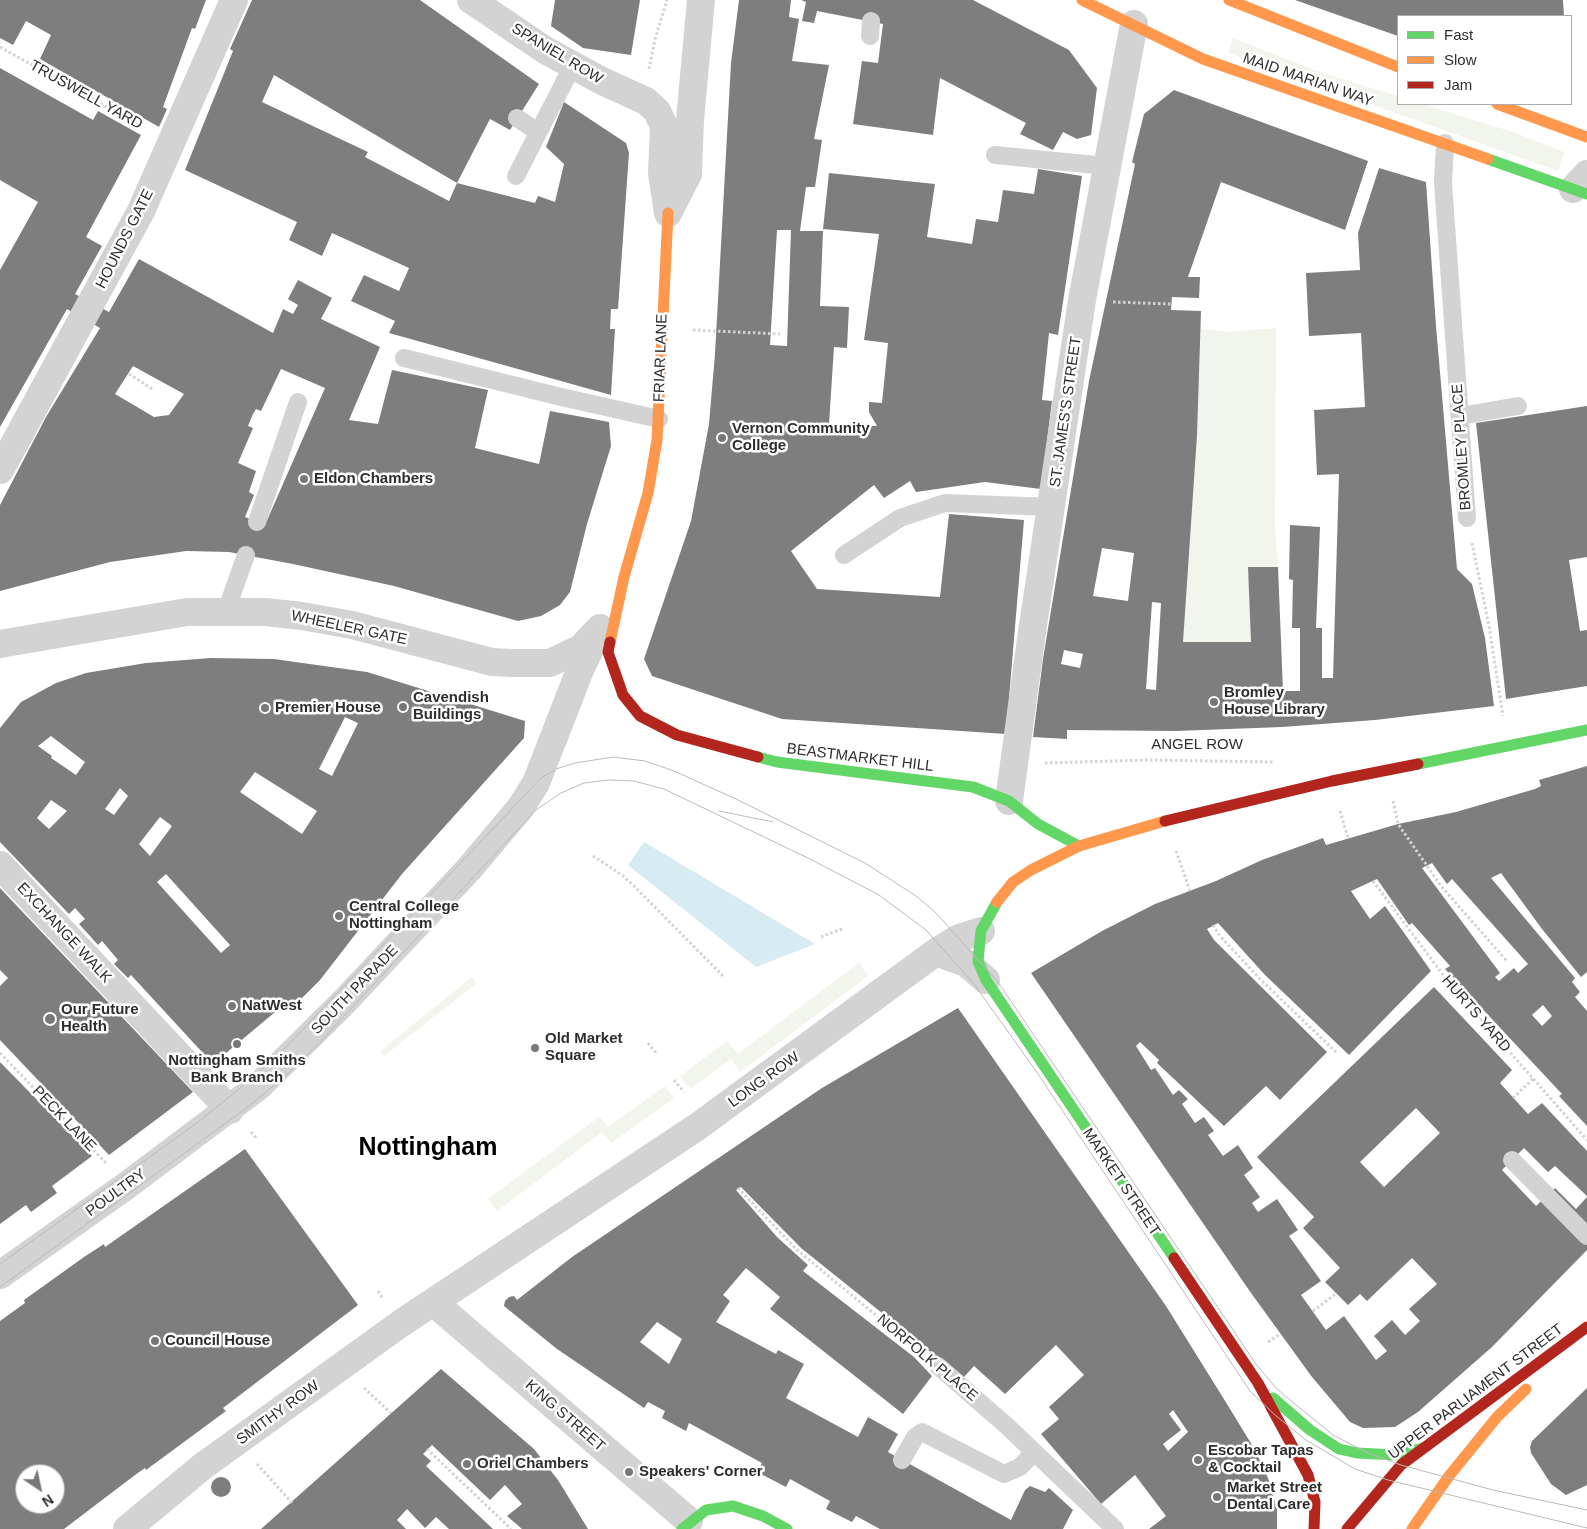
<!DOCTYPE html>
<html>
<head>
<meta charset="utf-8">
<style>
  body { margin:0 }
  #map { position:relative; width:1587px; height:1529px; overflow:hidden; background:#fff; font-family:Helvetica,sans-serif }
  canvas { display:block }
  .legend { position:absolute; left:1397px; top:15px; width:175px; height:90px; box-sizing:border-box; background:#fff; border:1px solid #ababab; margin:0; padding:6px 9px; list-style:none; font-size:15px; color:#2e2e2e }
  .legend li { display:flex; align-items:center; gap:10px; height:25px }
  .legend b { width:25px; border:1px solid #ababab }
  .north { position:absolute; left:15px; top:1464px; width:50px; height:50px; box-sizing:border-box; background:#fff; border:1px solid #ababab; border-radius:50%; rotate:146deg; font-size:14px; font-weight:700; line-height:20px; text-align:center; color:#2e2e2e }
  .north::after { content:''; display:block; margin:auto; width:18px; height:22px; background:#777; clip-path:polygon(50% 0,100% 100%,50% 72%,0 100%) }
</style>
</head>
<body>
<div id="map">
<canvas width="1587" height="1529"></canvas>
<ul class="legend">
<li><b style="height:6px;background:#63d668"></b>Fast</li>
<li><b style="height:6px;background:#ff974d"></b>Slow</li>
<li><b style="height:6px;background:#b3261e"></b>Jam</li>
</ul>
<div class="north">N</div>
</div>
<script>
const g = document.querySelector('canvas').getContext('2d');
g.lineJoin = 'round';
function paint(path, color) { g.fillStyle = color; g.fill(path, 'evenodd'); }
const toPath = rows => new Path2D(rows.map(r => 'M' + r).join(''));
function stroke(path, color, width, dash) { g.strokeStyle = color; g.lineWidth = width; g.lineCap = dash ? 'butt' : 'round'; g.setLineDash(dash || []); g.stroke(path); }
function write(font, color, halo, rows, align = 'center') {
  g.font = font + ' Helvetica,sans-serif'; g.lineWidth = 5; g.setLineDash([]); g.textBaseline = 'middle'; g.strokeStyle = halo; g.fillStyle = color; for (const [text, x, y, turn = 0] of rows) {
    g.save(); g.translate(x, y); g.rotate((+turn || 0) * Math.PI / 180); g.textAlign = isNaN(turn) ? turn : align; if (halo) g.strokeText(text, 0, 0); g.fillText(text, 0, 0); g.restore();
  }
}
paint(toPath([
  [1233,38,1325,74,1398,96,1398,104,1422,104,1513,132,1564,152,1558,171,1228,53],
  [1200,328,1227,332,1276,328,1275,523,1278,567,1248,568,1251,642,1183,642],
  [859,963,868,976,740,1072,731,1059,690,1089,680,1076,727,1041,738,1054],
  [472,977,477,983,384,1056,380,1051],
  [665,1086,674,1098,611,1143,602,1132,497,1211,488,1199,600,1116,608,1127]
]), '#f1f5eb');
paint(toPath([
  [644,842,815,944,756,967,628,865]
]), '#d7ebf2');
paint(toPath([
  [0,0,206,0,195,29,192,28,163,107,167,109,159,127,40,59,51,35,26,21,13,45,0,38],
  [252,0,420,0,539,84,510,130,490,119,457,183,274,75,262,102,368,152,365,157,449,201,457,183,535,203,538,196,555,202,564,164,546,147,564,102,626,143,629,153,618,309,611,309,610,329,615,329,611,395,389,333,395,321,351,301,364,275,399,291,409,268,332,233,322,256,289,240,297,222,185,170,233,51,230,49],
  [555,0,640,0,631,55,583,48,551,26],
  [739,0,791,0,789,17,799,19,792,61,829,65,814,139,822,140,815,187,806,187,800,231,823,231,820,306,849,307,847,348,834,347,829,424,877,426,869,412,869,402,882,403,888,343,864,340,879,234,823,229,829,173,935,184,927,237,972,244,976,219,998,222,1003,190,1034,194,1038,169,1082,176,1058,335,1049,333,1042,400,1052,401,1041,489,985,482,916,492,910,481,884,498,874,485,791,551,817,589,940,597,949,514,1024,520,1006,734,782,719,652,676,644,659,691,521,709,424,715,354,731,63],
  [777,230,791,230,787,346,770,345],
  [801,0,973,0,1069,50,1097,88,1091,135,1077,139,1063,132,1053,150,1020,134,1026,123,940,78,933,135,853,124,862,61,878,63,883,24,817,11,814,23,802,21,806,2],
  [1295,0,1563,0,1564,16,1398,16,1398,36],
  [0,68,93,120,98,111,141,135,86,237,102,246,75,294,109,312,139,259,273,333,283,309,293,314,298,305,288,299,298,280,332,298,321,319,380,347,349,420,378,424,392,370,488,390,475,448,539,464,550,411,609,422,611,446,587,524,570,592,560,605,541,616,518,621,394,586,293,564,229,552,186,551,110,562,0,591,0,505,46,417,100,328,67,309,0,427,0,270,38,202,0,180],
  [133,366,184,394,169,415,154,417,115,394],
  [281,369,325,388,265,525,245,517,254,495,249,492,256,471,238,463,253,428,248,426,253,414,256,409,261,411],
  [1174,90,1368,161,1345,230,1221,182,1188,277,1200,277,1199,298,1172,297,1171,310,1201,311,1197,435,1183,642,1251,642,1248,567,1278,567,1283,691,1300,691,1300,628,1292,628,1293,580,1289,579,1290,525,1320,527,1316,628,1322,628,1322,678,1333,678,1339,474,1317,475,1314,410,1365,407,1361,333,1309,336,1306,273,1360,270,1358,233,1379,168,1426,182,1436,326,1457,569,1472,584,1485,638,1494,706,1375,720,1282,727,1176,731,1067,730,1067,739,1033,737,1043,659,1089,381,1135,164,1132,162,1144,114],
  [1102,548,1134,553,1128,601,1093,596],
  [1152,602,1161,603,1156,690,1146,689],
  [1064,650,1083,654,1080,668,1061,664],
  [1587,406,1587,557,1569,560,1580,631,1587,630,1587,686,1506,699,1476,423],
  [211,658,274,659,367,672,525,721,524,738,402,874,320,980,292,1008,287,1002,213,1064,131,975,128,978,114,964,118,960,102,941,98,945,90,936,79,924,85,919,75,908,69,914,0,842,0,728,21,702,56,683,86,673,146,663],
  [345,717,358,723,332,776,319,769],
  [51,736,85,762,76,775,51,758,52,756,38,746],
  [255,772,317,811,302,834,240,792],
  [120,788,128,796,114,815,105,809],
  [51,800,67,811,49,829,37,818],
  [160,817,172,826,150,856,139,844],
  [166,874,230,945,221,953,157,882],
  [1587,766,1587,972,1581,977,1542,929,1501,873,1491,878,1575,978,1572,982,1580,992,1575,997,1587,1011,1587,1126,1559,1096,1562,1094,1445,969,1450,966,1412,923,1409,925,1377,879,1351,891,1370,919,1385,906,1431,971,1349,1055,1265,975,1218,923,1207,929,1214,940,1327,1052,1280,1100,1266,1086,1224,1126,1157,1063,1159,1060,1140,1042,1136,1046,1151,1070,1155,1068,1173,1095,1179,1090,1188,1099,1182,1104,1195,1123,1204,1117,1214,1131,1208,1135,1223,1156,1238,1145,1253,1168,1244,1175,1260,1197,1252,1203,1258,1212,1277,1199,1298,1230,1289,1236,1321,1281,1301,1295,1326,1330,1344,1316,1376,1360,1387,1351,1374,1336,1392,1320,1405,1335,1420,1321,1409,1309,1437,1284,1412,1258,1367,1301,1360,1294,1348,1305,1325,1282,1340,1268,1303,1228,1314,1217,1257,1157,1434,987,1512,1070,1500,1083,1528,1114,1542,1103,1587,1151,1587,1196,1555,1166,1548,1172,1524,1148,1502,1170,1536,1206,1555,1188,1576,1209,1587,1197,1587,1250,1492,1347,1418,1412,1395,1427,1363,1428,1350,1422,1312,1377,1251,1293,1031,973,1102,931,1155,904,1216,881,1262,860,1323,838,1326,845,1398,824,1456,812,1535,789,1541,786,1539,780],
  [1432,863,1447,884,1452,879,1528,964,1518,973,1514,968,1499,981,1495,977,1500,973,1422,868],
  [1543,1005,1552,1016,1542,1026,1532,1015],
  [1416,1108,1440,1133,1384,1187,1360,1162],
  [0,888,193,1092,109,1155,0,1040,0,986,8,978,0,970],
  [958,1008,1166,1306,1227,1404,1255,1450,1268,1478,1277,1508,1277,1529,1149,1529,1166,1516,1135,1475,1101,1504,1041,1434,1059,1419,1049,1407,1084,1375,1056,1345,1005,1394,974,1366,963,1378,801,1248,741,1187,736,1190,777,1237,808,1265,803,1271,914,1357,932,1376,903,1414,770,1309,780,1297,746,1268,723,1295,730,1301,716,1322,776,1354,778,1350,804,1364,786,1398,858,1437,868,1417,898,1434,888,1452,1011,1520,1025,1490,1030,1486,1045,1492,1049,1488,1073,1510,1063,1529,880,1529,856,1516,852,1522,826,1509,830,1501,790,1479,786,1487,757,1472,762,1463,689,1423,686,1431,662,1418,665,1411,648,1402,644,1408,557,1349,504,1306,505,1301,509,1297,514,1296,517,1300,572,1257,822,1088],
  [657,1322,682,1339,669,1364,640,1342],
  [1173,1410,1188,1432,1168,1451,1163,1444,1181,1430,1169,1414],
  [0,1062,92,1156,52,1186,57,1193,31,1212,26,1205,0,1224],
  [245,1149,358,1305,223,1408,226,1411,146,1470,145,1468,135,1475,64,1529,0,1529,0,1321,25,1303,24,1300,84,1257,104,1244,105,1247],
  [25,1474,55,1474,55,1504,25,1504],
  [441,1369,534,1449,558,1480,588,1529,522,1529,507,1516,522,1504,505,1485,490,1500,432,1445,423,1454,431,1461,426,1466,493,1529,449,1529,436,1517,425,1528,407,1509,397,1520,406,1529,261,1529],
  [1587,1388,1587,1485,1566,1495,1551,1484,1531,1453,1530,1447,1532,1441],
  '211 1487a10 10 0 1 1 20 0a10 10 0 1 1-20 0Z'
]), '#7e7e7e');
stroke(toPath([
  [0,47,144,128],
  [649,69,655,39,667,0],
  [1113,302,1171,304],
  [693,330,780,334],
  [129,374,154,390],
  [1472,543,1489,626,1503,716],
  [1045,763,1148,760,1273,762],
  [1393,801,1398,824,1441,886,1506,960],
  [1340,811,1348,838],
  [1176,851,1190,891],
  [593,856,622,875,633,885,723,976],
  [1373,881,1450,984,1587,1140],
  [1213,925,1220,936,1260,979,1336,1052],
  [821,937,842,929],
  [648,1043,657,1054],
  [0,1053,106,1163],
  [674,1080,684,1092],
  [1513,1098,1533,1079],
  [251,1132,257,1139],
  [738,1188,797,1250,918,1350],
  [378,1291,383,1299],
  [1313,1311,1337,1293],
  [1268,1342,1280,1334],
  [364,1388,391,1413],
  [427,1449,511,1529],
  [257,1464,292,1503]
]), '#d3d3d3', 3, [2.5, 2.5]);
stroke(toPath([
  [870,36,871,21],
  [517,118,538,132],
  [1445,143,1443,183,1467,518],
  [995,155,1106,166],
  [516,176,573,65],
  [404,358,557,396,659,419],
  [1460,416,1518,406],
  [257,522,298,402],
  [844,555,900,518,945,503,1052,507],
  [226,611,246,555],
  [1512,1160,1587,1236],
  [938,1366,1007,1426,1115,1529],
  [902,1460,915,1437,922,1432,1004,1474,1020,1467,1034,1452]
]), '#d3d3d3', 18);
stroke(toPath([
  [471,0,545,50,602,81,646,101,657,111,664,126,662,173,668,213],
  [1573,189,1587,174],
  [668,213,688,174,690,120,701,0],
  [0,470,141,211,234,0],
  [0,644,187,612,265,612,302,616,352,625,492,662,512,663,550,663,581,648,595,633],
  [1009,801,1031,639,1082,300,1134,24],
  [0,865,230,1110],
  [936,952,966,963,986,980],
  [0,1275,126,1186,259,1086,343,1003,469,869,521,807,536,783,580,670,600,628],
  [434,1303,689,1521],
  [127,1529,203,1466,400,1324,697,1127,936,952,959,938,981,931]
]), '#d3d3d3', 28);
stroke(toPath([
  [1488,159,1587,194],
  [758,757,777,762,973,787,1009,801,1038,824,1079,846],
  [1418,764,1587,730],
  [997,902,981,931,978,961,986,980,1174,1258],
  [1273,1398,1310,1430,1339,1449,1357,1453,1396,1455,1423,1448],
  [682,1529,706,1510,733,1506,763,1516,787,1529]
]), '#63d668', 11);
stroke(toPath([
  [1082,0,1203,59,1488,159],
  [1229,0,1398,67],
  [1497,104,1587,137],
  [610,642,624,577,648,493,657,440,668,213],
  [997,902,1013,882,1031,870,1079,846,1165,821],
  [1412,1529,1449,1476,1497,1417,1526,1389]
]), '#ff974d', 11);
stroke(toPath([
  [610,642,608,652,623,695,640,716,677,735,758,757],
  [1165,821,1332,781,1418,764],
  [1174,1258,1258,1383,1308,1475,1315,1502,1314,1529],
  [1347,1529,1401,1465,1587,1327]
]), '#b3261e', 11);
stroke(toPath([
  [719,811,773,822],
  [0,1264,197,1123,250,1080,289,1044,541,778,556,769,575,763,613,757,645,761,674,771,736,799,865,863,916,896,935,912,998,982,1256,1364,1276,1388,1290,1400,1333,1435,1368,1453,1401,1465,1493,1490,1587,1510],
  [0,1287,248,1107,285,1076,319,1043,536,810,561,793,584,783,608,780,634,781,664,789,810,859,879,895,926,930,974,984,1036,1071,1250,1391,1275,1415,1306,1440,1355,1469,1388,1480,1587,1528]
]), '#bababa', 1);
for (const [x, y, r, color] of [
  [722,438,5,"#777"],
  [304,479,5,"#777"],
  [1214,702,5,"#777"],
  [403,707,5,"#777"],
  [265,708,5,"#777"],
  [339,916,5,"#777"],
  [232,1006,5,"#777"],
  [50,1019,6,"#777"],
  [237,1044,5,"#777"],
  [535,1048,5,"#777"],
  [155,1341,5,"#777"],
  [1198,1460,5,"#777"],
  [467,1464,5,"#777"],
  [629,1472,5,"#777"],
  [1217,1497,5,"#777"]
]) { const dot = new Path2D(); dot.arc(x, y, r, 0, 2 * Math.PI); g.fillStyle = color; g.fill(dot); stroke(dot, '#fff', 2); }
write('15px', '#2e2e2e', '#fff', [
  ["SPANIEL ROW",557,54,31],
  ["MAID MARIAN WAY",1308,80,19],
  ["TRUSWELL YARD",86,95,29],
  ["HOUNDS GATE",125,239,-63],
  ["FRIAR LANE",661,358,-88],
  ["ST. JAMES'S STREET",1066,412,-82],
  ["BROMLEY PLACE",1462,447,-94],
  ["WHEELER GATE",349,628,12],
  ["ANGEL ROW",1197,745],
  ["BEASTMARKET HILL",860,758,7],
  ["EXCHANGE WALK",64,933,47],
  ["SOUTH PARADE",355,990,-46],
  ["HURTS YARD",1476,1014,49],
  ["LONG ROW",764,1080,-36],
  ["PECK LANE",64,1119,46],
  ["MARKET STREET",1121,1182,56],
  ["POULTRY",116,1193,-36],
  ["NORFOLK PLACE",927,1358,40],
  ["UPPER PARLIAMENT STREET",1476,1392,-37],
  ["SMITHY ROW",278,1413,-36],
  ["KING STREET",565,1416,41]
]);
write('bold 15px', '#2e2e2e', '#fff', [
  ["Vernon Community",732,429],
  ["College",732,446],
  ["Eldon Chambers",314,479],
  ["Bromley",1224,693],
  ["House Library",1224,710],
  ["Cavendish",413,698],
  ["Buildings",413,715],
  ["Premier House",275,708],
  ["Central College",349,907],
  ["Nottingham",349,924],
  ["NatWest",242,1006],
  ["Our Future",61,1010],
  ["Health",61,1027],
  ["Old Market",545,1039],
  ["Square",545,1056],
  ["Nottingham Smiths",237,1061,"center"],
  ["Bank Branch",237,1078,"center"],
  ["Council House",165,1341],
  ["Escobar Tapas",1208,1451],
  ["& Cocktail",1208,1468],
  ["Oriel Chambers",477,1464],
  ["Speakers' Corner",639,1472],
  ["Market Street",1227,1488],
  ["Dental Care",1227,1505]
], 'left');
write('bold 25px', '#000', '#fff', [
  ["Nottingham",428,1148]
]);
</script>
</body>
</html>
